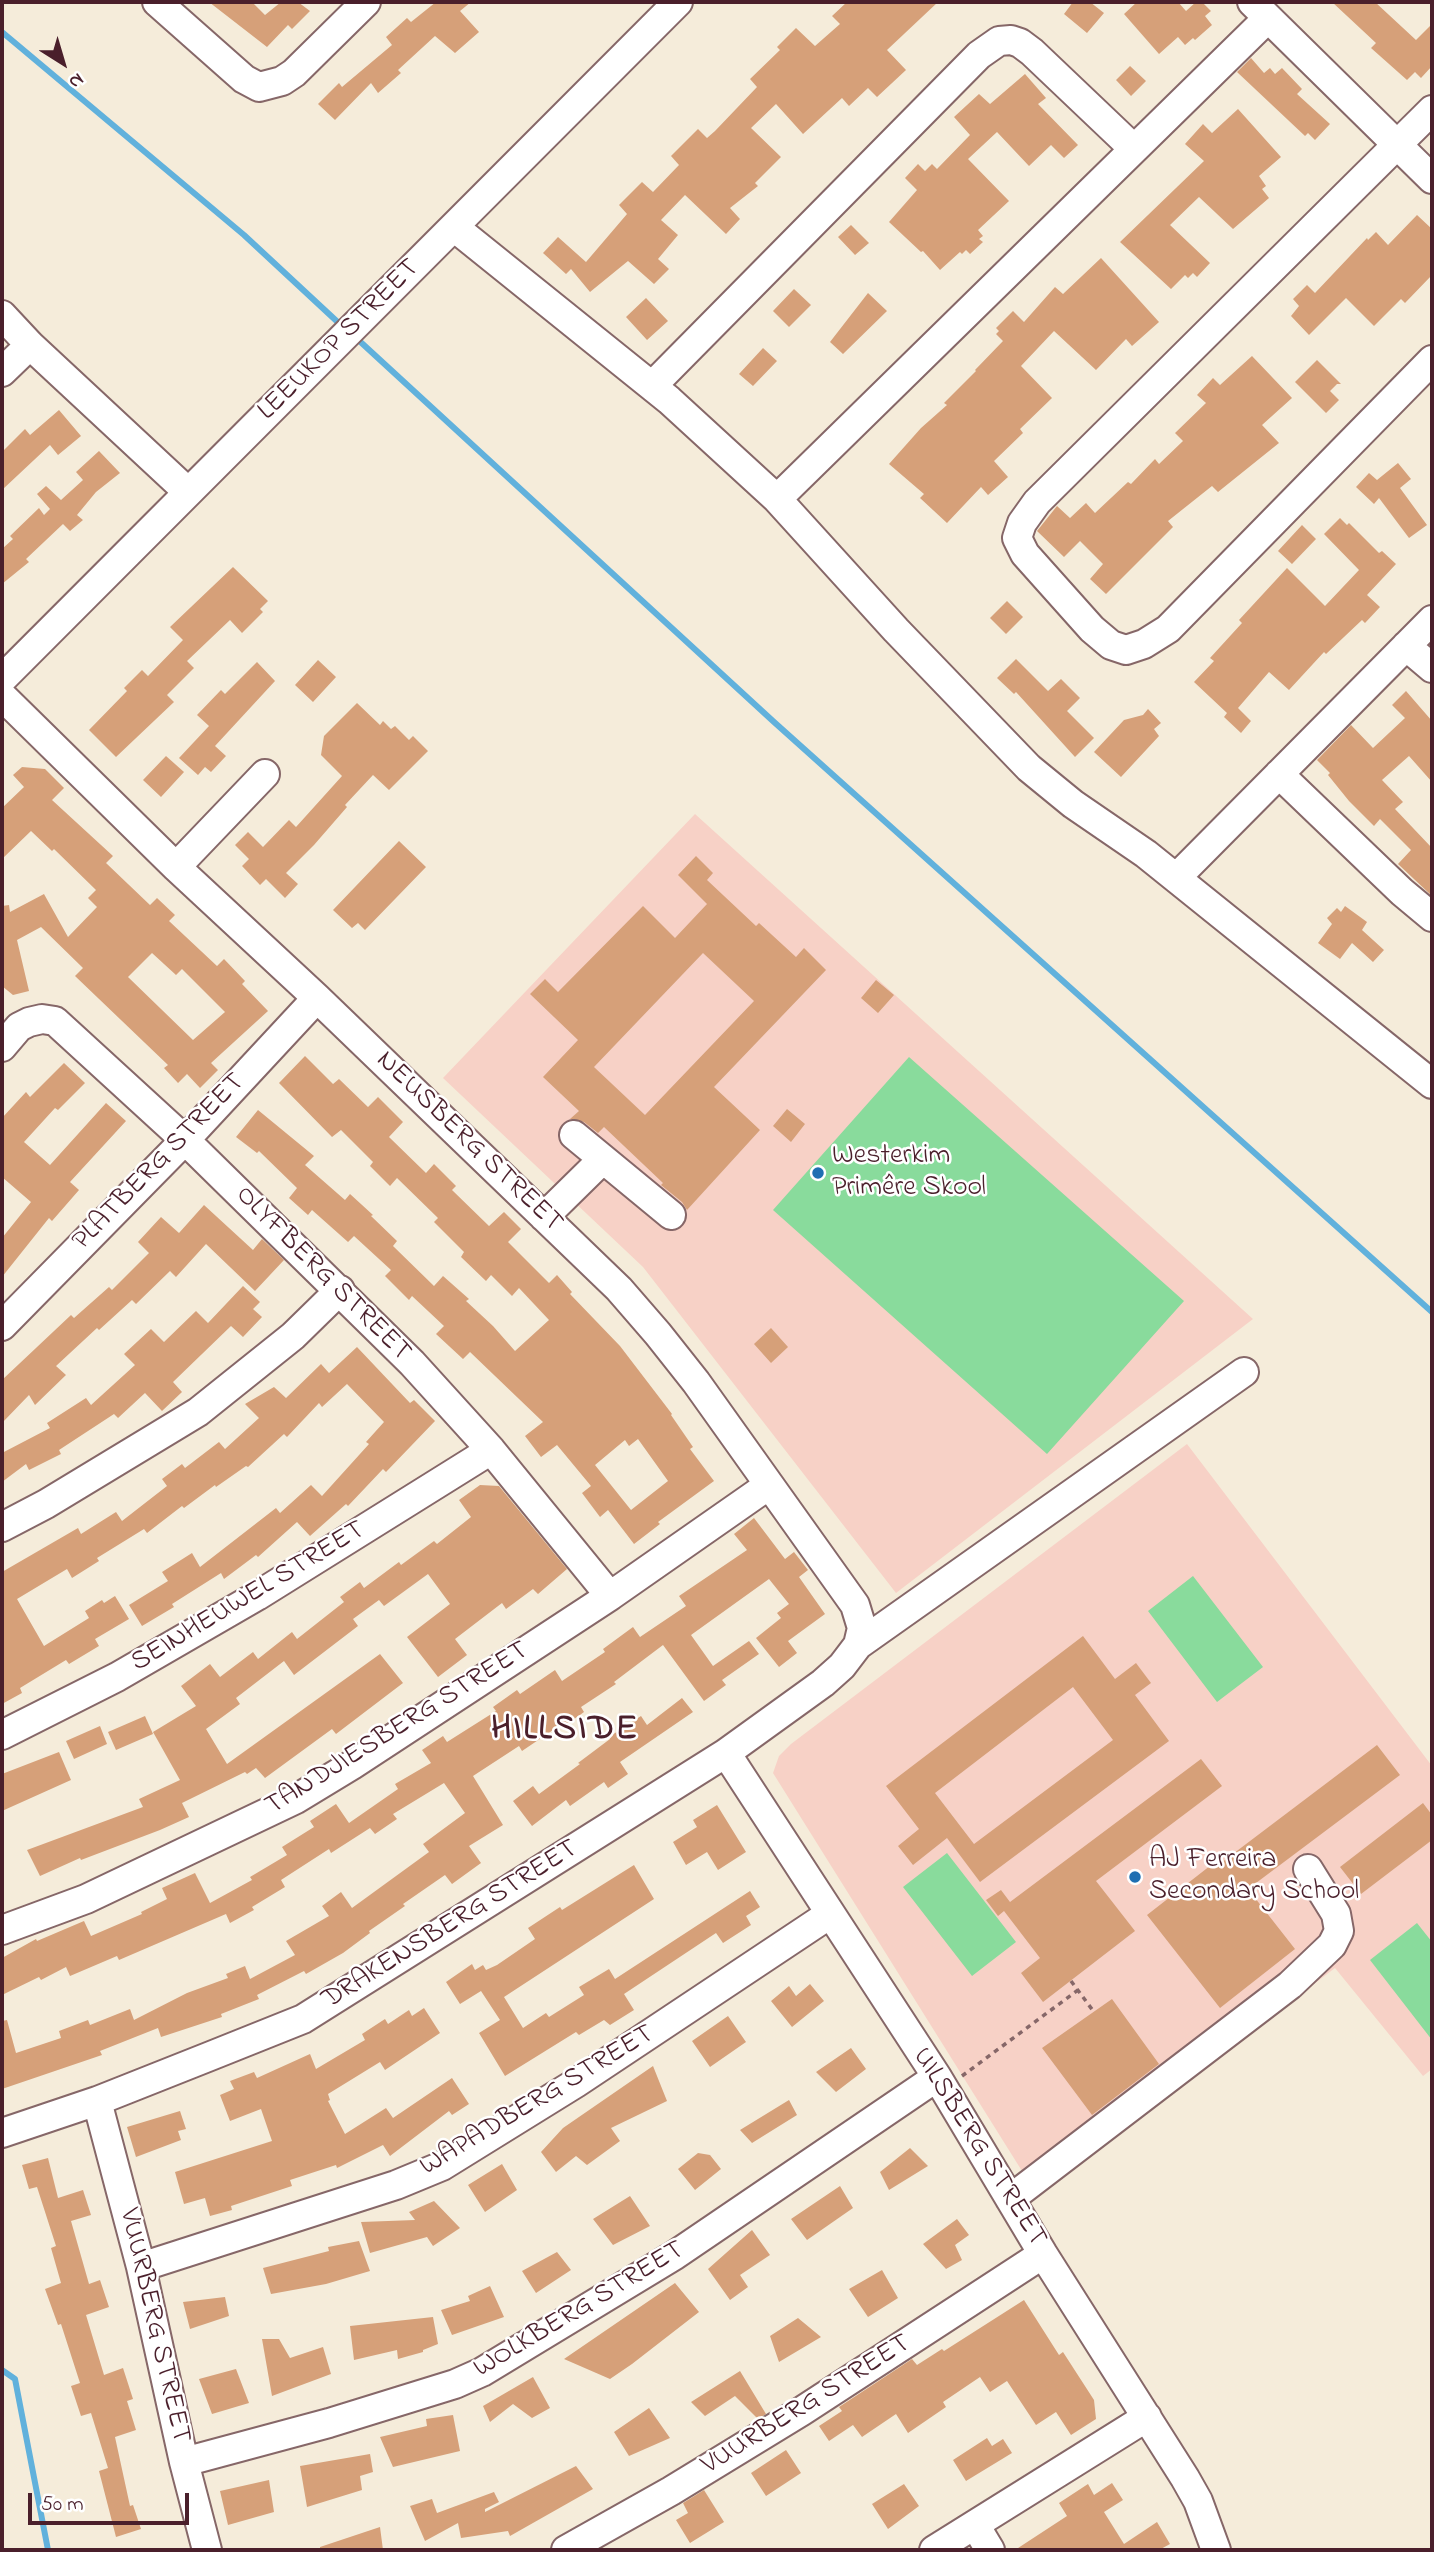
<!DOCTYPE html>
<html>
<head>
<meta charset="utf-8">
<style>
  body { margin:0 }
  #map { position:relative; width:1434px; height:2552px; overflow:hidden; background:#f5ecda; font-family:"Indie Flower",sans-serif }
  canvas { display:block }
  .frame { position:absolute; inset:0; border:4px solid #4a1f2b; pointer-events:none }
  .north { position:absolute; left:28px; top:28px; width:70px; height:70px; -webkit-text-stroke:5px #fff; paint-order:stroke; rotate:143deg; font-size:19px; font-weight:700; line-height:28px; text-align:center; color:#4a1f2b }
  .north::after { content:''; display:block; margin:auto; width:24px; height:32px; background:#4a1f2b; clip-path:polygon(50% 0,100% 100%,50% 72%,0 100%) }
  .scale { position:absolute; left:28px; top:2493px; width:161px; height:32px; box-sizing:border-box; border:4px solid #4a1f2b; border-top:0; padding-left:9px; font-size:21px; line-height:24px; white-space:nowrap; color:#4a1f2b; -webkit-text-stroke:5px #fff; paint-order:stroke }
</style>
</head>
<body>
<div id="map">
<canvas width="1434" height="2552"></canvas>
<div class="frame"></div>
<div class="north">N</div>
<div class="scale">50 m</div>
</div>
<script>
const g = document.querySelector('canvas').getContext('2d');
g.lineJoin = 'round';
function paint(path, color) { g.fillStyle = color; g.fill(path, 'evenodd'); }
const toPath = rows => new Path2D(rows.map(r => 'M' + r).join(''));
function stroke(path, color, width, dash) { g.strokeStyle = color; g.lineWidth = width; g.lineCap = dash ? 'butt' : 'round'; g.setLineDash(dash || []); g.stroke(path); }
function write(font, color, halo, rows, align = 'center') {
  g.font = font + ' "Indie Flower",sans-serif'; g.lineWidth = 5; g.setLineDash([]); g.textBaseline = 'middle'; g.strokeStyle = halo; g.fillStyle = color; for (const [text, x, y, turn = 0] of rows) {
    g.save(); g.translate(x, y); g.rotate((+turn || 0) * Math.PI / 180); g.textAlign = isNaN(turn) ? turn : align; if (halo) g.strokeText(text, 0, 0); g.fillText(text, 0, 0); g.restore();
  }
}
paint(toPath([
  [695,814,1253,1319,896,1593,643,1267,443,1078],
  [1187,1444,1432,1766,1432,2069,1423,2076,1335,1968,1037,2195,773,1773,779,1756,791,1744]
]), '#f7d1c6');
paint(toPath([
  [909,1057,1184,1301,1047,1454,773,1210],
  [1193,1576,1263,1667,1217,1702,1148,1611],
  [947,1853,1016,1942,972,1976,903,1887],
  [1417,1923,1432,1942,1432,2040,1370,1960]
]), '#89db9c');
stroke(toPath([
  [2,32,244,235,343,327],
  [354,336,774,722,1432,1312],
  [2,2370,15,2379,48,2550]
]), '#61b1dc', 6);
paint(toPath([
  [209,2,252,2,265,15,281,2,298,2,310,11,292,29,288,25,267,47],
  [436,2,471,2,460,11,479,32,455,53,435,36,398,70,401,73,378,93,371,83,335,120,318,104,339,83,342,87,392,45,386,37,407,18,411,22],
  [847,2,938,2,887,50,906,70,877,97,868,88,849,106,842,98,803,134,776,104,751,128,781,157,755,183,758,186,730,208,740,219,726,234,685,195,661,220,678,235,658,259,669,269,654,284,628,261,590,292,571,269,566,274,543,253,558,237,586,262,627,214,619,205,642,182,653,192,679,165,671,156,698,129,707,138,715,131,757,87,750,79,780,50,777,47,796,28,815,46,840,24,832,16],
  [1073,2,1090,2,1104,13,1087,33,1064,14],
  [1137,2,1178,2,1186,11,1196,2,1202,2,1211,11,1205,16,1212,25,1195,40,1193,38,1185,45,1178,37,1159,54,1124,14],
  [1332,2,1375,2,1416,40,1432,24,1432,66,1421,78,1415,72,1407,80,1371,48,1376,43],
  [1251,58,1264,73,1270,68,1275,74,1282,68,1302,89,1297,94,1330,124,1315,140,1308,133,1305,136,1237,72],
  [1130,66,1146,81,1131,96,1116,80],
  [1025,74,1046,98,1038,104,1078,145,1064,158,1051,145,1029,166,997,132,968,159,1009,201,978,230,983,236,979,239,983,242,970,254,966,250,962,254,960,252,940,270,923,251,921,252,889,222,917,190,905,178,918,164,925,171,932,164,937,169,970,135,954,117,979,94,990,104],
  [1238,109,1281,157,1259,176,1266,186,1262,189,1269,198,1233,229,1199,197,1170,225,1210,263,1197,277,1193,273,1188,278,1185,275,1171,289,1120,242,1204,161,1185,144,1203,124,1212,133],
  [1417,215,1432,229,1432,275,1405,303,1401,299,1374,326,1346,298,1309,335,1291,316,1299,306,1293,299,1307,285,1315,293,1367,238,1368,240,1376,232,1388,245],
  [851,225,869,243,855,255,838,237],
  [1101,258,1159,322,1132,346,1126,339,1096,370,1054,331,1021,366,1052,398,1020,429,1023,433,994,461,1008,477,988,495,981,487,947,523,920,498,924,494,889,464,921,428,947,405,944,403,976,371,975,370,1003,341,996,334,999,331,996,328,1013,311,1024,322,1055,287,1063,294],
  [794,289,811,305,789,327,773,311],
  [868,293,887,311,843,354,830,342],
  [646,298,668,321,647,340,626,317],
  [763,348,777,361,753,386,739,374],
  [1252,356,1292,398,1262,425,1279,443,1218,492,1212,486,1168,521,1173,527,1106,594,1090,579,1103,564,1080,541,1064,557,1037,531,1057,506,1070,518,1086,503,1095,513,1128,482,1131,484,1155,459,1159,464,1183,441,1175,433,1206,403,1197,395,1213,378,1220,385],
  [1317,360,1341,384,1337,384,1330,391,1339,400,1326,413,1295,382],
  [59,410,81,436,58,455,50,445,2,490,2,452,25,429,30,435],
  [99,451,120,473,96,492,77,515,83,520,70,531,63,524,26,559,29,562,2,584,2,549,13,539,10,536,39,508,44,515,50,509,37,494,46,486,61,500,83,480,76,472],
  [1398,463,1411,479,1400,488,1427,525,1409,538,1379,498,1374,504,1356,487,1369,473,1377,480],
  [1340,518,1347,525,1349,523,1379,553,1382,551,1396,564,1367,595,1380,607,1365,623,1362,620,1326,654,1324,652,1289,690,1269,672,1238,708,1251,721,1241,733,1224,717,1227,713,1194,682,1214,661,1210,658,1242,623,1239,620,1287,568,1325,606,1359,570,1324,534],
  [1302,525,1316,539,1292,564,1278,551],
  [233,567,268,601,260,609,263,612,242,633,230,620,187,661,194,668,167,695,174,702,116,757,89,730,127,691,124,688,142,670,148,676,183,640,170,627],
  [1007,601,1023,617,1006,634,990,618],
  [1016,659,1048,691,1061,679,1080,698,1067,711,1094,738,1075,757,1016,692,1014,694,997,678],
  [318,660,336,677,313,702,295,685],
  [257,662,275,681,215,746,226,756,211,772,205,767,198,775,179,758,209,726,197,715,221,690,225,694],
  [1406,691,1432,721,1432,782,1409,756,1382,780,1403,802,1395,809,1432,848,1432,896,1398,864,1411,850,1380,819,1374,826,1349,801,1328,775,1330,773,1317,760,1351,725,1373,748,1405,718,1392,705],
  [357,703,380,725,383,721,391,729,395,726,409,740,413,736,428,751,389,790,373,775,345,805,347,807,314,845,286,873,298,884,285,898,266,879,260,885,242,866,249,859,235,845,248,832,263,847,289,820,296,827,342,776,321,755,324,736],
  [1148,709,1161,723,1154,729,1159,736,1121,777,1094,752,1124,720,1143,715],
  [166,756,184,772,161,797,143,780],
  [22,767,45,769,64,788,52,800,113,856,106,863,150,905,157,898,175,915,169,921,217,966,224,959,245,981,242,984,268,1011,211,1063,218,1070,200,1088,187,1074,178,1083,164,1068,168,1065,75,976,83,968,41,927,17,940,29,991,13,995,2,986,2,906,9,905,10,912,44,894,68,937,97,907,88,898,96,890,54,849,52,851,31,831,2,859,2,808,24,787,13,775],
  [152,953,176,975,182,969,225,1012,193,1040,128,977],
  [399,841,426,867,365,930,358,923,352,928,333,910],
  [696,856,713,873,707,880,756,926,759,923,796,957,804,948,826,970,714,1087,760,1130,687,1210,682,1202,661,1185,663,1183,604,1127,598,1133,584,1122,570,1119,579,1111,543,1077,578,1040,530,994,545,979,558,992,643,906,675,938,707,904,678,875],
  [703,953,754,1001,645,1115,594,1067],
  [1345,906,1367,922,1362,930,1384,950,1373,962,1352,943,1340,959,1318,943,1332,924,1327,918,1337,908,1341,912],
  [876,980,894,995,878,1013,861,998],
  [305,1056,333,1084,339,1079,368,1107,378,1097,403,1122,389,1137,426,1173,434,1164,456,1186,452,1190,489,1226,504,1212,521,1229,508,1242,549,1283,557,1275,572,1292,570,1294,620,1346,672,1414,671,1415,693,1447,690,1449,714,1481,658,1522,660,1524,634,1544,608,1510,600,1517,582,1493,591,1486,557,1445,541,1457,525,1436,543,1422,470,1352,463,1359,436,1334,444,1326,412,1296,409,1300,385,1276,391,1270,354,1236,348,1242,312,1210,308,1215,289,1198,297,1188,259,1151,257,1153,236,1137,258,1110,314,1156,305,1165,345,1200,350,1194,373,1215,371,1216,397,1241,393,1246,434,1286,443,1276,469,1299,466,1301,493,1326,515,1351,549,1320,519,1288,512,1296,491,1275,486,1281,461,1257,464,1252,434,1222,438,1218,397,1178,390,1186,370,1166,373,1162,341,1130,332,1137,279,1083],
  [638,1439,668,1481,631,1510,595,1465,625,1440,629,1446],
  [64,1063,85,1083,58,1110,55,1108,24,1142,50,1165,106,1103,126,1121,70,1182,79,1190,52,1221,49,1218,2,1277,2,1238,31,1202,2,1177,2,1118,26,1092,30,1097],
  [787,1109,805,1124,791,1142,773,1126],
  [204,1205,253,1250,262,1239,284,1260,255,1291,206,1244,176,1277,170,1271,136,1304,132,1300,99,1330,97,1328,56,1366,66,1375,35,1405,29,1395,2,1423,2,1380,71,1315,74,1318,109,1287,112,1290,149,1253,138,1242,161,1217,179,1233],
  [243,1286,260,1302,253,1309,262,1317,243,1337,231,1326,173,1382,182,1392,162,1411,145,1393,118,1418,114,1414,59,1450,61,1454,29,1470,26,1464,2,1482,2,1453,50,1428,47,1423,86,1398,91,1405,135,1365,124,1354,151,1329,164,1342,196,1311,208,1323],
  [771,1328,788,1347,771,1363,754,1344],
  [357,1347,410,1403,414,1400,435,1421,386,1472,383,1469,348,1506,346,1504,310,1536,297,1522,258,1557,256,1555,224,1579,221,1573,172,1604,174,1607,142,1626,129,1605,168,1581,162,1572,192,1553,200,1567,276,1508,280,1513,311,1485,322,1496,369,1444,366,1442,384,1422,347,1384,322,1407,319,1403,287,1437,284,1434,248,1467,246,1466,216,1487,215,1485,184,1508,182,1506,147,1533,144,1529,97,1558,99,1561,72,1578,67,1569,17,1599,44,1646,89,1618,85,1611,102,1600,104,1603,115,1596,129,1619,95,1639,99,1646,69,1664,66,1660,20,1688,22,1693,2,1704,2,1572,78,1528,81,1534,116,1512,122,1521,167,1486,162,1479,182,1464,185,1468,219,1442,225,1449,259,1418,245,1404,274,1387,286,1398,321,1364,329,1373],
  [480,1485,499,1486,567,1569,538,1594,533,1589,506,1609,502,1603,455,1639,467,1655,438,1677,407,1637,450,1604,428,1574,384,1606,379,1600,353,1619,358,1626,294,1675,284,1661,236,1698,240,1704,206,1729,227,1764,380,1654,403,1683,336,1734,332,1729,265,1778,256,1768,247,1774,245,1772,182,1803,189,1817,160,1830,81,1860,80,1858,40,1876,27,1850,143,1807,139,1799,180,1780,153,1732,196,1706,181,1686,210,1664,220,1677,253,1652,258,1659,292,1632,297,1639,344,1602,340,1597,360,1582,364,1588,399,1562,401,1565,434,1541,437,1544,471,1517,459,1500],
  [754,1518,785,1559,794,1552,808,1570,799,1577,825,1614,788,1641,797,1653,779,1667,756,1638,781,1618,777,1613,789,1604,769,1579,691,1635,713,1666,749,1641,759,1654,722,1680,726,1685,704,1701,663,1645,614,1682,616,1684,581,1707,584,1712,563,1727,562,1724,522,1751,519,1746,473,1776,503,1825,469,1846,481,1863,452,1884,445,1875,403,1904,405,1906,369,1931,370,1933,343,1953,306,1974,304,1971,257,1995,259,1999,221,2014,222,2017,161,2037,158,2028,100,2051,102,2055,2,2089,2,2021,7,2020,16,2053,61,2038,59,2031,88,2020,90,2025,130,2009,134,2020,187,1993,228,1978,226,1974,245,1966,250,1979,295,1955,286,1941,329,1916,322,1906,341,1892,352,1908,429,1852,423,1844,465,1813,444,1783,393,1814,397,1819,375,1834,370,1828,331,1853,329,1849,281,1880,285,1887,252,1907,254,1910,230,1923,226,1914,119,1960,117,1956,70,1976,66,1967,41,1980,39,1977,2,1995,2,1958,36,1939,37,1941,84,1921,91,1936,142,1914,141,1912,167,1899,162,1888,195,1873,210,1903,252,1880,250,1877,287,1855,282,1847,314,1827,310,1821,336,1804,349,1823,398,1789,395,1784,431,1763,422,1750,443,1736,447,1742,496,1711,493,1707,517,1690,520,1694,555,1670,562,1681,605,1652,603,1649,633,1627,640,1637,686,1606,679,1596,747,1550,734,1534],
  [1083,1636,1115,1679,1136,1663,1151,1683,1135,1695,1169,1741,980,1882,947,1838,913,1865,898,1846,919,1829,886,1786],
  [1073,1687,1113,1740,974,1844,935,1793],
  [682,1698,693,1712,620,1762,628,1774,608,1788,604,1782,570,1806,566,1800,532,1826,513,1801,533,1786,539,1794,580,1764,578,1763,610,1739,609,1737,641,1716,647,1725],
  [145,1716,153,1734,116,1750,108,1732],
  [100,1726,107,1744,74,1759,66,1741],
  [1377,1745,1400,1775,1248,1889,1295,1949,1220,2008,1147,1915,1215,1862,1217,1866],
  [59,1752,71,1780,2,1811,2,1774],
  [1201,1759,1222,1786,1096,1881,1135,1931,1043,2002,1021,1973,1040,1958,1004,1911,998,1916,986,1900,1001,1890,1010,1902],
  [1423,1803,1432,1815,1432,1840,1361,1894,1340,1867],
  [717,1805,746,1852,718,1870,707,1852,686,1865,673,1842,697,1827,693,1820],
  [634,1865,654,1899,504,1997,523,2028,546,2013,549,2017,584,1995,579,1987,609,1969,615,1979,750,1891,760,1907,746,1916,751,1925,723,1943,716,1933,624,1994,634,2010,610,2025,604,2020,579,2035,576,2032,505,2076,479,2033,500,2020,481,1991,460,2004,446,1982,472,1964,475,1970,483,1965,486,1970,497,1965,535,1939,528,1928,560,1907,562,1910],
  [810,1984,824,2001,792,2027,771,2001,789,1986,796,1996],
  [1112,1999,1159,2064,1092,2115,1042,2048],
  [424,2008,440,2033,385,2070,380,2062,328,2094,330,2100,328,2101,345,2134,386,2108,393,2118,452,2078,469,2104,452,2115,449,2111,390,2156,383,2145,337,2168,336,2165,290,2180,292,2186,231,2206,232,2210,210,2216,205,2198,184,2204,175,2172,272,2141,261,2109,230,2121,220,2095,234,2089,230,2081,254,2072,257,2078,310,2054,316,2069,365,2040,362,2034,385,2019,388,2024,409,2010,412,2016],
  [728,2016,746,2042,710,2067,692,2041],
  [851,2048,866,2069,836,2092,816,2072],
  [653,2066,667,2101,611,2128,620,2141,587,2165,576,2156,556,2172,541,2152,563,2128],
  [789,2100,797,2115,752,2143,740,2130],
  [180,2111,186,2129,178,2131,181,2140,136,2157,127,2127],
  [910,2148,928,2166,889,2190,880,2172],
  [698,2153,710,2155,721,2169,695,2190,678,2169],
  [48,2158,58,2198,83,2190,91,2215,71,2221,89,2284,100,2280,109,2307,86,2315,104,2375,123,2368,133,2399,127,2401,136,2430,115,2437,130,2506,133,2505,141,2529,116,2537,99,2471,108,2468,91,2413,81,2416,71,2386,80,2383,61,2324,58,2325,45,2289,61,2283,51,2248,56,2246,37,2187,29,2189,22,2165],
  [502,2164,517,2190,485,2212,468,2185],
  [840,2186,853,2208,807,2240,791,2219],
  [630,2196,650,2226,613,2245,593,2219],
  [434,2201,460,2228,433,2246,427,2237,370,2253,361,2222,415,2220,409,2212],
  [957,2219,969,2235,955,2245,962,2260,946,2269,923,2244],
  [752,2230,770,2255,740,2275,748,2287,730,2300,708,2269],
  [359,2241,370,2271,326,2284,271,2294,263,2268,329,2251,328,2247],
  [557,2252,571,2270,536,2293,522,2271],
  [882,2270,898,2298,868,2317,849,2289],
  [675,2283,699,2312,632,2364,610,2379,564,2359],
  [490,2286,504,2317,452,2335,441,2310,470,2301,468,2296],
  [225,2297,229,2316,190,2329,183,2302],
  [1024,2300,1059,2355,1063,2352,1094,2400,1096,2419,1071,2435,1056,2412,1036,2425,1007,2381,990,2392,980,2377,943,2402,946,2407,908,2433,896,2414,862,2437,853,2425,829,2441,819,2426,842,2411,839,2407,912,2359,917,2365,942,2349,944,2351],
  [433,2317,438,2344,423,2350,423,2352,398,2359,397,2350,354,2360,350,2326],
  [798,2318,821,2337,779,2362,770,2336],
  [262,2339,279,2339,290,2358,323,2347,331,2374,272,2396],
  [236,2369,249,2403,212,2414,199,2379],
  [740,2371,766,2414,758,2419,735,2396,705,2416,691,2402],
  [533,2377,550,2408,532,2418,513,2404,490,2422,483,2406],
  [649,2408,670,2438,629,2456,614,2432],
  [453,2415,460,2451,393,2467,380,2437,427,2426,426,2419],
  [987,2438,992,2446,1003,2439,1012,2453,966,2481,953,2460],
  [786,2450,801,2473,766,2496,751,2473],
  [370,2454,373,2472,360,2476,362,2490,307,2507,300,2466],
  [576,2466,593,2489,510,2536,508,2531,461,2538,458,2523,425,2541,410,2506,432,2499,437,2513,494,2492,499,2502,485,2509,485,2512],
  [269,2480,274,2512,228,2525,220,2491],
  [1112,2483,1123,2500,1104,2512,1124,2544,1157,2522,1170,2544,1159,2550,1015,2550,1067,2516,1059,2503,1088,2484,1094,2495],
  [904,2484,919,2506,888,2529,872,2504],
  [704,2490,724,2522,690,2543,676,2520,688,2513,683,2503],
  [380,2527,383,2550,320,2550,320,2547]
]), '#d6a079');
const minor = toPath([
  [157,2,244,79,259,87,282,81,294,73,366,2],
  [1252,2,1432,179],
  [1432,110,1037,502,1022,523,1017,538,1025,554,1092,629,1111,645,1126,650,1144,644,1168,629,1432,360],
  [454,227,669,400,777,499,896,630,1029,768,1073,804,1146,854,1432,1084],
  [2,315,30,345,188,492],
  [2,372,30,345],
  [652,386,979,55,999,41,1011,40,1020,43,1032,52,1134,149],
  [777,499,1268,18],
  [1406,646,1432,668],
  [2,679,678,2],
  [2,696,176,867,317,998,619,1289,658,1334,696,1382,855,1605,862,1628,858,1645],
  [1279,774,1402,892,1432,917],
  [176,867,265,774],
  [1176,878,1432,620],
  [2,1047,19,1027,29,1022,42,1019,55,1021,185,1140,412,1363,491,1450,610,1596],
  [574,1135,671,1215],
  [544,1217,603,1159],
  [2,1326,185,1140,317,998],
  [2,1527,46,1504,198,1412,293,1336,340,1290],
  [2,1735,117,1677,257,1596,491,1450],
  [726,1753,937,2077,1043,2254,1185,2478,1198,2501,1216,2550],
  [2,1930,86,1899,296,1799,352,1765,610,1596,769,1485],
  [97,2101,141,2267,184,2462,207,2550],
  [2,2133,97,2101,208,2057,303,2019,330,2002,726,1753,823,1683,842,1666,858,1645,1244,1372],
  [1010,2199,1290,1985,1332,1945,1339,1931,1336,1914,1308,1869],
  [141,2267,396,2185,442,2166,576,2083,830,1914],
  [184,2462,329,2423,455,2384,482,2372,675,2255,937,2077],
  [975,2525,990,2550],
  [566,2550,671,2491,802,2411,1043,2254],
  [934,2550,1147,2417]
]);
stroke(minor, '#866768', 32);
stroke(toPath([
  [1071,1981,1094,2012],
  [962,2076,1078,1990]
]), '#866768', 3.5, [5, 5]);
stroke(minor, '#fff', 28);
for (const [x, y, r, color] of [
  [818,1173,7,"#1f6fb2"],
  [1135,1877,7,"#1f6fb2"]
]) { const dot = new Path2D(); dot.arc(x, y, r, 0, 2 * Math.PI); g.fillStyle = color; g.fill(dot); stroke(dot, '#fff', 2.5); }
write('28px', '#4a1f2b', '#fff', [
  ["LEEUKOP STREET",340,341,-45],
  ["NEUSBERG STREET",468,1143,44],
  ["PLATBERG STREET",160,1163,-46],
  ["OLYFBERG STREET",322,1275,45],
  ["SEINHEUWEL STREET",249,1598,-31],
  ["TANDJIESBERG STREET",398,1730,-32],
  ["DRAKENSBERG STREET",451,1926,-32],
  ["WAPADBERG STREET",538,2102,-31],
  ["UILSBERG STREET",978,2148,58],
  ["WOLKBERG STREET",580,2311,-31],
  ["VUURBERG STREET",153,2326,77],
  ["VUURBERG STREET",807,2406,-32]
]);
write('28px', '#4a1f2b', '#fff', [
  ["Westerkim",832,1157],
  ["Primêre Skool",832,1189],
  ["AJ Ferreira",1149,1861],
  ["Secondary School",1149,1893]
], 'left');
g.letterSpacing = '2px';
write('bold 35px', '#4a1f2b', '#fff', [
  ["HILLSIDE",565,1732]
]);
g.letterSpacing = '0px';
</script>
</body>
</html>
